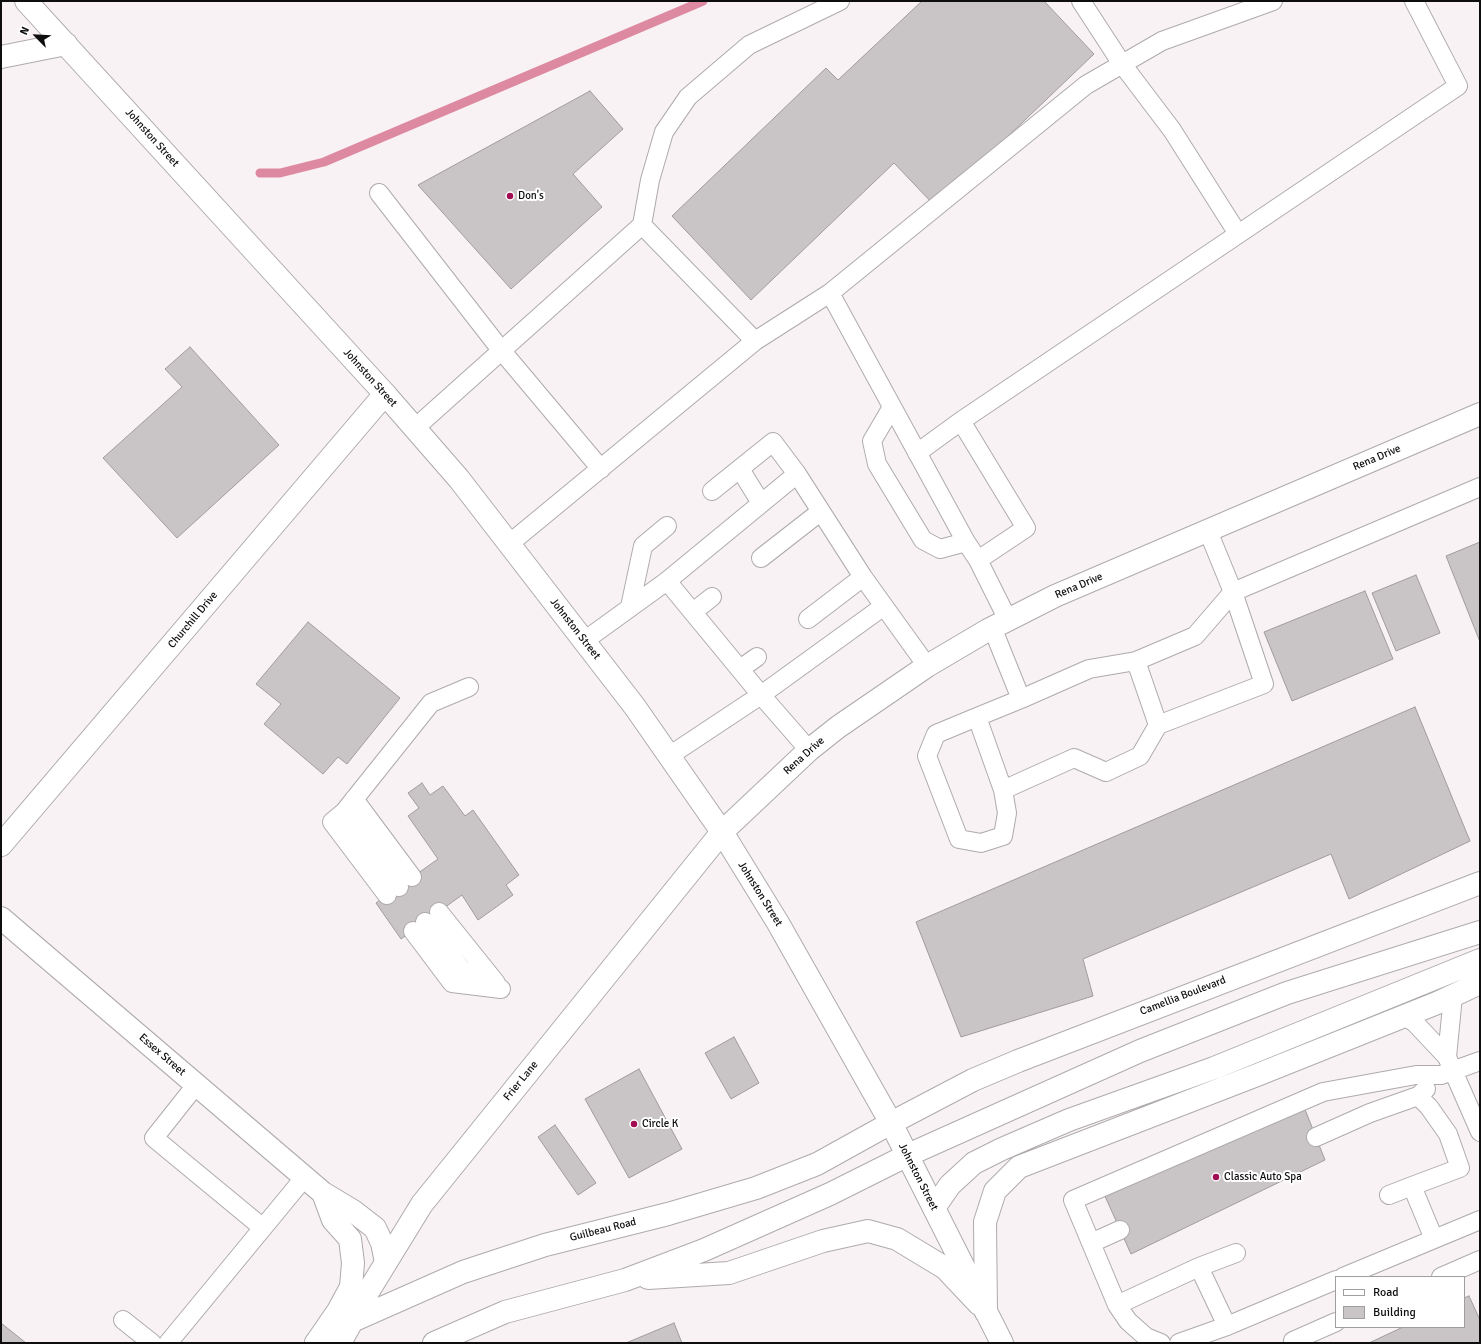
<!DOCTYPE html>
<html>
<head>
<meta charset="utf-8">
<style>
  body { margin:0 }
  #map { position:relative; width:1481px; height:1344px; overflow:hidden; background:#f8f2f4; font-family:Signika,sans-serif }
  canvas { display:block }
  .frame { position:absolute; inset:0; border:2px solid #0f0e0e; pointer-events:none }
  .legend { position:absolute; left:1335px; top:1276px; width:130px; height:52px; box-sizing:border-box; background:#fff; border:1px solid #9f9f9f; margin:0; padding:5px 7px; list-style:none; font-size:12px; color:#0f0e0e }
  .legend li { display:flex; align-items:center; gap:8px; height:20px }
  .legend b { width:20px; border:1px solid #9f9f9f }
  .north { position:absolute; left:16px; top:16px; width:40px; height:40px; -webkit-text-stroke:3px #fff; paint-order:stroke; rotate:294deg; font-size:11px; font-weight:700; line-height:16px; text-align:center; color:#0f0e0e }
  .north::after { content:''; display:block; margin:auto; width:14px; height:18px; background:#0f0e0e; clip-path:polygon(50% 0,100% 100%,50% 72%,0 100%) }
</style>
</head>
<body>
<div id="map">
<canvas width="1481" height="1344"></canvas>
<div class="frame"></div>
<ul class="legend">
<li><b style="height:5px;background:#fff"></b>Road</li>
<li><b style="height:11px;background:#c9c4c5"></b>Building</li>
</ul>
<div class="north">N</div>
</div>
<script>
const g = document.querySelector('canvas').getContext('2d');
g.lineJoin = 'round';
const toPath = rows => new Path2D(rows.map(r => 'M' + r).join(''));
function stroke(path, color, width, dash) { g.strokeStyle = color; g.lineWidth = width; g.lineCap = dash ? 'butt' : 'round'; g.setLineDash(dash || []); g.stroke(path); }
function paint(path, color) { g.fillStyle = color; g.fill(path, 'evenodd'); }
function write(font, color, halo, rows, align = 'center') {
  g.font = font + ' Signika,sans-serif'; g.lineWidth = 4; g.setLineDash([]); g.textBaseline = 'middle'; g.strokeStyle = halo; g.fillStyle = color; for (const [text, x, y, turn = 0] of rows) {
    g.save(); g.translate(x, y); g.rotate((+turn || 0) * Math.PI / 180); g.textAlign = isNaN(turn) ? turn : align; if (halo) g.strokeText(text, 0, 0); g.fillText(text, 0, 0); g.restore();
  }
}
stroke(toPath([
  [260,173,280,173,324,162,703,1]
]), '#de89a2', 9);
const building = toPath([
  [922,1,1044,1,1094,54,935,206,894,163,751,300,672,216,826,68,838,80,922,1],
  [590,91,623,129,573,174,602,207,511,289,418,185,590,91],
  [190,347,279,445,177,538,103,458,182,387,165,369,190,347],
  [1480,542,1480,642,1446,556,1480,542],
  [1416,575,1440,633,1396,651,1372,593,1416,575],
  [1365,591,1393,659,1292,701,1264,632,1365,591],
  [308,622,400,698,347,764,338,757,323,774,264,724,281,704,256,684,308,622],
  [1415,707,1470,841,1349,899,1331,854,1083,959,1093,996,961,1037,916,922,1415,707],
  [422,783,430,795,443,786,465,816,473,810,519,875,506,885,513,895,478,920,462,895,401,939,376,903,438,859,408,816,419,808,408,793,422,783],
  [734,1037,759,1083,731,1099,705,1053,734,1037],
  [639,1069,682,1149,629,1178,585,1099,639,1069],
  [1304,1107,1325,1160,1131,1254,1104,1194,1304,1107],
  [555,1125,596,1183,578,1195,538,1137,555,1125],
  [1469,1296,1480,1320,1480,1343,1369,1343,1403,1327,1464,1327,1464,1298,1469,1296],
  [1,1323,26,1343,1,1343,1,1323],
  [674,1323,682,1343,626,1343,674,1323]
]);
paint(building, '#c9c4c5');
stroke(building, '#a09b9c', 1);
const service = toPath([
  [1081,1,1122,64,1172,130,1238,234],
  [379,193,501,350,601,469],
  [642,225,650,180,664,132,688,97,749,45,840,1],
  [830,293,966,542,978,560,1008,620],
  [755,341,830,293,1086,85,1162,41,1273,1],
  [892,407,872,441,877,464,923,540,940,549,966,542],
  [961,421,1458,86,1414,1],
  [415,428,642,225,755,341,509,544],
  [917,453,961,421,1026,528,978,560],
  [740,469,761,503],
  [712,491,773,442,797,474],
  [761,558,820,512],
  [667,581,761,695,809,750],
  [630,607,643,546,667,526],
  [693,612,712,597],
  [808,619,863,577],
  [992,627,1021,699],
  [584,641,667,581,797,474,863,577,927,666],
  [740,669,757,657],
  [977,717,1003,790,1007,813,1003,836,981,843,959,839,927,756,936,734,977,717,1021,699,1089,669,1136,661,1195,636,1233,592,1480,487],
  [1158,725,1264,684,1233,592,1208,531],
  [669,756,761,695,884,606],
  [1003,790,1074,758,1106,772,1140,756,1158,725,1136,661],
  [354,799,412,877],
  [344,812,399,887],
  [387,895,332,822,344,812,431,703,469,687],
  [439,912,496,983],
  [425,922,462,970,488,982],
  [413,931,452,983,501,989],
  [1403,1015,1415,1023,1447,1057,1480,1132],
  [1447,1057,1453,996],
  [196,1085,154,1138,263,1228],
  [1418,1096,1429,1107,1448,1134,1460,1168,1412,1186,1434,1239],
  [1316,1137,1370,1113,1418,1096,1426,1089],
  [1389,1195,1412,1186],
  [1091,1243,1120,1230],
  [1199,1267,1236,1253],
  [1343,1277,1480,1220],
  [1441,1277,1480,1260],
  [1117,1305,1199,1267,1227,1326],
  [123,1320,152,1343],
  [168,1343,304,1178],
  [1161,1343,1146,1337,1128,1321,1117,1305,1073,1200,1323,1092,1416,1075,1441,1075,1480,1061],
  [1179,1343,1227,1326,1336,1280],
  [1293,1343,1293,1341,1336,1322]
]);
const minor = toPath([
  [1,57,66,44],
  [722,832,809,750,838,727,927,666,988,630,1055,596,1480,414],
  [1,845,385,394],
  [1,918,323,1193,353,1211,375,1228,382,1243,386,1262],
  [316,1343,338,1311,351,1287,353,1263,350,1239,333,1220,323,1193]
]);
const tertiary = toPath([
  [648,1278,729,1273,823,1241,868,1231,897,1239,945,1268,979,1304],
  [316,1343,350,1322,463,1272,545,1245,668,1214,756,1188,817,1164,891,1123],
  [340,1343,371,1287,422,1204,722,832],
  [434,1343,505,1312,625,1280,704,1250,830,1194,908,1155]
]);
const secondary = toPath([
  [891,1123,973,1080,1018,1061,1480,883],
  [908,1155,1140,1051,1287,993,1480,932],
  [934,1208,950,1185,974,1163,1002,1149,1069,1120,1214,1068,1480,960],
  [986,1312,985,1222,995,1191,1019,1167,1257,1075,1437,1003,1480,983]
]);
const primary = toPath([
  [26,1,385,394,459,479,635,707,722,832,778,923,891,1123,1002,1343]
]);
stroke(service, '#afaaab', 20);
stroke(minor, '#afaaab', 24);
stroke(tertiary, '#afaaab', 24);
stroke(secondary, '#afaaab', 24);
stroke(primary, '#afaaab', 24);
stroke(service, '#fff', 18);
stroke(minor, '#fff', 22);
stroke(tertiary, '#fff', 22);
stroke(secondary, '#fff', 22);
stroke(primary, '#fff', 22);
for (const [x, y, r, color] of [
  [510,196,4,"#a10e53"],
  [634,1124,4,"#a10e53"],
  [1216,1177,4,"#a10e53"]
]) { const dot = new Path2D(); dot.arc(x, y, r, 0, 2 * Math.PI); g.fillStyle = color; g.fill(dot); stroke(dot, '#fff', 1.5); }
write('11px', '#0f0e0e', '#fff', [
  ["Johnston Street",152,138,48],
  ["Johnston Street",370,378,48],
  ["Rena Drive",1377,458,-23],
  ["Rena Drive",1079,586,-23],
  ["Churchill Drive",193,620,-50],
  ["Johnston Street",575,629,52],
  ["Rena Drive",804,756,-42],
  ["Johnston Street",760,894,58],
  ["Camellia Boulevard",1183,996,-21],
  ["Essex Street",162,1055,41],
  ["Frier Lane",521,1081,-51],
  ["Johnston Street",918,1177,63],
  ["Guilbeau Road",603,1230,-14]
]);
write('11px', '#0f0e0e', '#fff', [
  ["Don's",518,196],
  ["Circle K",642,1124],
  ["Classic Auto Spa",1224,1177]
], 'left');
</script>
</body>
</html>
